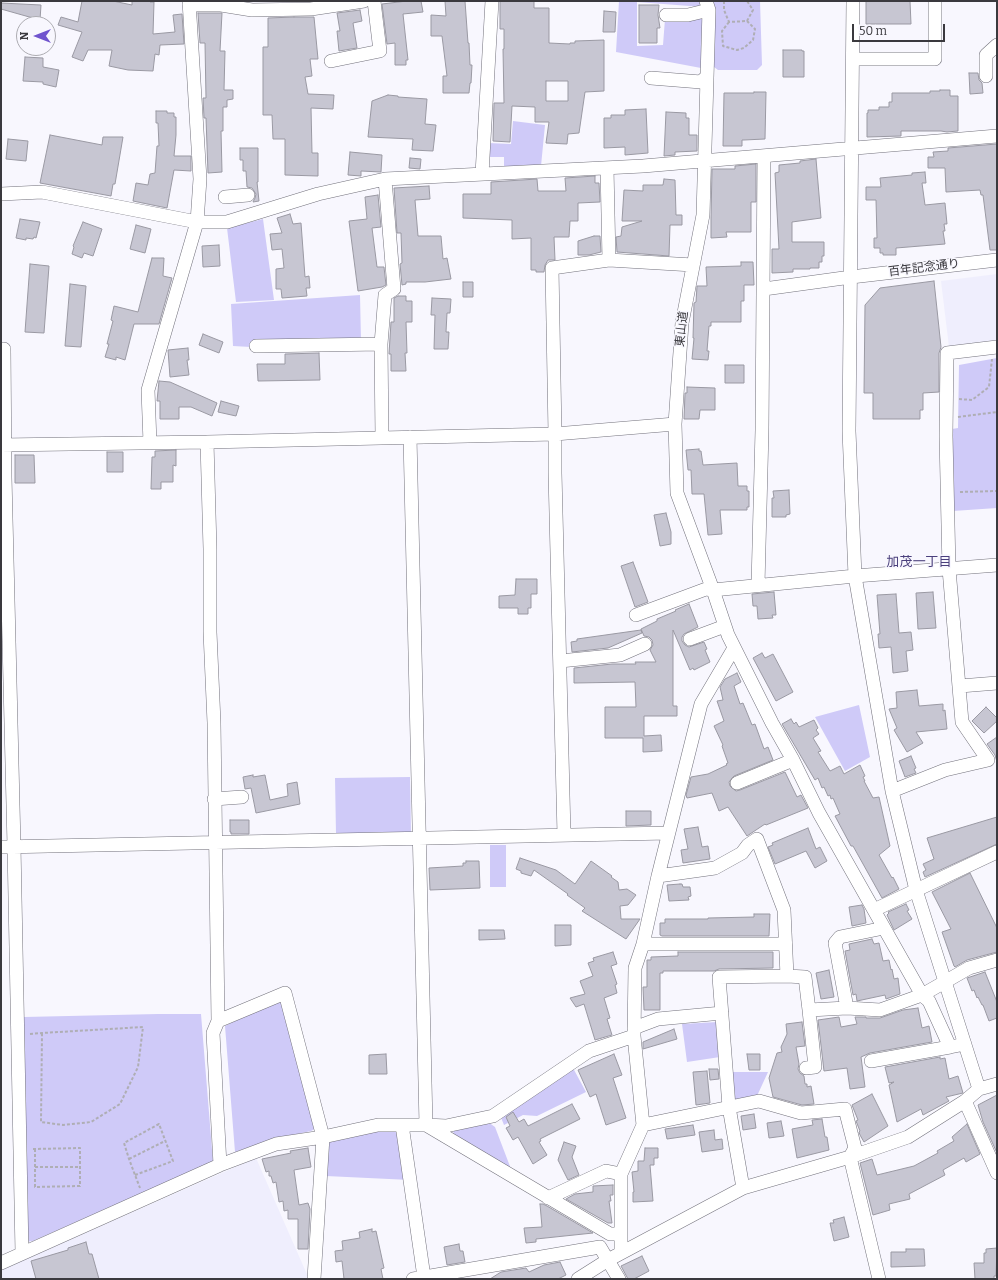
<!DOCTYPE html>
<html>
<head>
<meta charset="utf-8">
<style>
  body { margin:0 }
  #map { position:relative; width:998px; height:1280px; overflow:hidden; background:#f8f7fe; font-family:Bitter,serif }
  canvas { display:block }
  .frame { position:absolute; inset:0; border:2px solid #3a393e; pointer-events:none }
  .north { position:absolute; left:16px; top:16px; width:40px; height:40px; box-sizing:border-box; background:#f8f7fe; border:1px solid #acabb1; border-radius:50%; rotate:270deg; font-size:11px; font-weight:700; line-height:16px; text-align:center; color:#3a393e }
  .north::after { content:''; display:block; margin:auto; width:14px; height:18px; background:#7054ce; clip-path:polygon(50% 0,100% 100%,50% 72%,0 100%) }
  .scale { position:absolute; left:852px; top:24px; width:93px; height:18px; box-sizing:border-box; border:2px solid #3a393e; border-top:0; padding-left:5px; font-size:12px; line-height:14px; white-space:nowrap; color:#3a393e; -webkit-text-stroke:3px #f8f7fe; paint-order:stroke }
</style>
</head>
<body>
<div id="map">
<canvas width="998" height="1280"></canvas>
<div class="frame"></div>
<div class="north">N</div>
<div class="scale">50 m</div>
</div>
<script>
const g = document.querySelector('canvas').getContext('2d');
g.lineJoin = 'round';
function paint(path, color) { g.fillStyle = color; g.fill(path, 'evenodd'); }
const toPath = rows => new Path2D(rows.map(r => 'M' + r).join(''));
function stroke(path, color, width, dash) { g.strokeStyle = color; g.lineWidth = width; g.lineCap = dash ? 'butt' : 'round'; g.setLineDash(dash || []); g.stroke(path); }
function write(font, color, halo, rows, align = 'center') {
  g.font = font + ' Bitter,"Noto Sans JP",serif'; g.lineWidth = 3; g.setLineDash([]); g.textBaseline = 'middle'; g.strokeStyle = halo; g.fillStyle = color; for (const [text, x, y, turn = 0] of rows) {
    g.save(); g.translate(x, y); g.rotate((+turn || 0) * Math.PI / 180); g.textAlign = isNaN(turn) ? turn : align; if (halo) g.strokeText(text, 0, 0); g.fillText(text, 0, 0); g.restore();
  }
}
paint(toPath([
  [997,274,997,341,949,347,941,281],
  [256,1158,309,1279,1,1279,1,1270]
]), '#efeefd');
paint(toPath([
  [619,1,700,1,703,7,637,2,637,46,663,45,665,19,705,18,701,68,616,52],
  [713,1,760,1,762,65,757,70,718,70,714,67],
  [513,121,545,125,541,166,504,168,504,157,487,157,488,143,511,144],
  [263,219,274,300,236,302,227,228],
  [360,295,361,341,251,347,233,346,231,304],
  [997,358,997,508,953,511,952,429,958,428,959,365],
  [859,705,870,757,845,771,815,717],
  [410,777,411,834,336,834,335,778],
  [490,845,506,845,506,887,490,887],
  [276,1000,282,1001,316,1128,311,1131,274,1139,235,1152,225,1026],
  [158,1014,201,1014,213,1162,33,1241,25,1242,24,1017],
  [718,1022,720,1057,687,1062,682,1024],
  [573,1068,586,1092,537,1116,523,1115,504,1125,500,1115],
  [731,1072,768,1072,757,1096,737,1101,733,1097],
  [488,1122,495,1127,511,1169,453,1137,454,1128],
  [400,1128,410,1180,326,1176,329,1142,333,1138]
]), '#cfcaf8');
const building = toPath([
  [82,1,113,1,132,5,132,1,150,1,150,2,154,2,153,34,175,32,173,15,182,14,184,44,160,45,159,55,155,54,153,71,128,70,109,66,112,50,88,50,83,61,72,57,82,32,58,25,61,17,78,22,82,1],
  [407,1,421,1,423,12,403,14,408,60,406,60,406,65,395,65,395,43,387,44,382,4,407,1],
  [445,1,465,1,468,43,469,43,470,65,472,65,471,83,470,83,469,93,443,93,443,76,447,76,442,36,431,36,431,15,446,16,445,1],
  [500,1,534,1,534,8,549,8,549,43,570,44,570,43,575,43,575,41,604,40,604,91,585,92,579,133,568,134,567,144,546,143,549,122,535,122,535,107,512,106,510,142,493,141,494,103,504,103,503,49,504,49,504,29,500,29,500,1],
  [546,81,568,81,568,101,546,101,546,81],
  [866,1,910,1,911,24,866,24,866,1],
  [1,3,41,5,40,20,1,9,1,3],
  [639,5,659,5,658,15,660,28,657,28,657,43,639,43,639,5],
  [360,10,362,21,353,23,357,48,339,51,337,31,340,31,337,13,360,10],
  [604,11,616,12,615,32,603,32,604,11],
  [198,13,222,13,220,51,225,51,224,90,233,90,233,99,227,100,227,107,223,107,223,131,221,131,222,172,208,173,206,118,204,118,203,98,206,98,205,43,200,43,198,13],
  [294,17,314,17,318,59,310,59,312,76,305,77,308,94,334,95,333,109,311,108,312,153,318,153,318,176,285,175,285,139,273,139,272,115,263,115,263,47,268,47,268,18,294,17],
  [783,50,802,50,802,51,804,51,804,77,783,77,783,50],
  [25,57,43,58,43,67,59,70,56,87,43,84,43,82,23,81,25,57],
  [969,73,978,73,979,80,982,83,983,93,970,94,969,73],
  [940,90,950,90,950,96,958,96,958,131,947,132,941,131,901,131,901,136,867,137,867,113,868,113,868,110,879,110,879,107,889,107,889,102,892,102,892,93,930,93,930,91,940,91,940,90],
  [754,92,766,92,765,139,744,140,742,140,742,146,723,146,724,93,754,93,754,92],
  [388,95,398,96,398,97,427,99,425,124,436,125,433,151,412,150,413,139,368,137,372,101,388,95],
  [646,109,648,153,625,155,625,147,604,148,604,118,611,118,611,115,625,115,625,110,646,109],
  [156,111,167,111,167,113,174,113,174,117,176,117,176,135,174,156,191,156,191,171,174,170,167,208,133,201,136,183,148,185,150,174,155,173,157,146,159,146,158,123,156,123,156,111],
  [666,112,686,113,686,118,689,118,689,135,697,135,697,151,675,152,675,155,664,156,666,112],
  [50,135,102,145,103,137,123,137,115,184,113,184,111,196,40,183,50,135],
  [8,139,28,141,26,161,6,159,8,139],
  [997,144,997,250,990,250,983,195,981,195,980,190,946,192,945,168,928,168,928,157,934,157,933,152,948,151,948,148,997,144],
  [240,148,258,148,258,182,257,182,259,201,253,202,255,198,256,194,252,188,247,187,246,171,243,171,243,160,240,160,240,148],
  [350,152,382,155,381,172,361,171,361,176,348,175,350,152],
  [410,158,421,159,420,169,409,168,410,158],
  [816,159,821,218,792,222,792,242,824,242,824,256,822,256,822,262,819,262,819,268,810,268,810,269,793,269,793,272,772,273,772,249,779,249,775,173,779,172,779,165,800,163,800,161,816,159],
  [756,164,756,202,751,202,751,232,726,232,727,237,711,238,711,218,712,169,735,169,735,166,756,164],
  [925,172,926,183,922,183,925,205,945,203,947,224,944,224,945,231,943,231,945,244,896,248,896,255,883,255,883,253,880,253,880,248,874,248,874,238,877,238,876,200,866,200,866,187,881,187,880,178,912,175,912,173,925,172],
  [595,176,595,183,599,183,600,202,578,203,578,221,570,221,569,237,554,237,555,260,548,260,545,265,544,272,536,272,536,270,531,270,531,238,512,239,512,220,463,218,463,194,491,194,491,182,537,179,538,191,566,191,565,178,595,176],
  [664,179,675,180,676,215,682,215,682,225,670,225,669,256,617,252,616,237,621,236,622,227,642,221,622,221,624,190,643,191,643,185,663,185,664,179],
  [429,186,430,199,415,200,418,236,441,236,443,259,447,258,451,279,425,282,406,282,406,284,402,285,400,264,402,263,401,233,397,233,394,188,429,186],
  [378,195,381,227,372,228,377,267,384,267,386,285,382,287,358,291,349,221,367,219,365,197,378,195],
  [290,214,293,224,301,223,305,277,309,276,310,288,306,288,307,296,282,298,281,289,276,289,276,269,284,268,282,249,272,250,270,234,282,233,277,218,290,214],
  [20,219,40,222,36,238,34,237,33,239,26,238,26,240,16,238,20,219],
  [83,222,102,229,93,256,84,253,82,258,72,254,74,247,73,246,83,222],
  [136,225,151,229,145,253,130,249,136,225],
  [594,236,600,236,601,252,589,255,578,255,578,241,594,236],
  [219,245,220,266,203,267,202,246,219,245],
  [152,258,164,258,163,276,172,278,159,324,134,324,125,360,116,357,116,360,105,357,109,344,107,344,113,321,111,320,114,306,138,312,152,258],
  [741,262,753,262,754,285,744,285,744,301,741,301,741,322,711,322,711,326,709,326,707,351,709,351,708,360,692,359,694,338,693,338,694,303,696,302,697,286,707,286,706,267,741,266,741,262],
  [30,264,49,266,44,333,25,332,30,264],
  [934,281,941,347,939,353,939,392,923,393,923,410,920,410,920,419,873,419,873,393,864,393,865,305,880,288,934,281],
  [463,282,473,282,473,297,463,297,463,282],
  [70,284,86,286,81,347,65,346,70,284],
  [398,296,406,296,406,301,412,301,412,322,406,322,407,353,405,353,406,371,391,371,391,354,389,354,391,322,394,322,394,298,398,296],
  [432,298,451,299,450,313,447,313,446,332,449,332,448,349,434,349,435,315,431,315,432,298],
  [203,334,223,342,219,353,199,345,203,334],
  [188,348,189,360,187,360,189,375,170,377,168,350,188,348],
  [319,353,320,380,258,381,257,364,285,364,285,354,319,353],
  [725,365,744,365,744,383,725,383,725,365],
  [159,381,170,382,217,403,212,416,191,407,179,407,179,419,160,419,160,401,157,401,159,381],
  [687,387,715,388,715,410,700,410,699,419,684,419,685,393,687,393,687,387],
  [221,401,239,406,236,416,218,412,221,401],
  [699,449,699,451,701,451,703,465,737,463,738,486,747,486,747,491,749,491,749,507,747,507,747,510,720,510,722,534,708,535,704,494,692,494,691,470,688,470,686,450,699,449],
  [176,450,176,466,173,465,173,482,161,482,161,489,151,489,152,457,155,457,155,451,176,450],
  [107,452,123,452,123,472,107,472,107,452],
  [15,455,34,455,35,483,15,483,15,455],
  [789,490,790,514,786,515,786,517,772,517,772,498,774,498,773,491,789,490],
  [666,513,671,532,671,544,660,546,654,515,666,513],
  [633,562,648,602,635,607,621,566,633,562],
  [516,579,537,579,537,594,531,594,531,608,528,608,528,614,518,614,518,608,499,608,499,596,515,595,516,579],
  [774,592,776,615,772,615,773,618,758,619,757,606,753,606,752,594,774,592],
  [933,592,936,628,918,629,916,593,933,592],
  [896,594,899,633,911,632,913,650,906,651,908,671,893,673,891,647,879,648,878,634,880,634,877,595,896,594],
  [689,604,698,627,684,634,682,637,682,641,685,645,689,647,704,642,707,649,705,650,710,662,694,670,693,668,690,670,673,630,673,706,677,706,677,716,644,716,644,736,661,735,662,751,643,752,643,738,605,738,605,707,636,707,635,682,574,683,574,668,612,664,636,664,635,662,656,662,650,650,653,645,652,640,649,637,644,636,641,629,657,621,657,619,676,611,675,610,689,604],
  [641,630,642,633,608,648,572,652,571,642,577,641,577,639,641,630],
  [762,653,765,658,773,654,793,692,776,701,753,658,762,653],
  [737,673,741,682,734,686,740,704,743,703,752,725,755,724,764,749,768,747,773,760,734,776,729,782,730,786,736,791,740,790,785,772,797,797,801,795,808,808,766,825,765,824,747,836,728,807,719,811,712,793,687,798,686,795,691,777,708,774,727,765,726,764,728,763,722,746,723,745,714,726,724,721,717,701,723,700,720,687,725,679,737,673],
  [917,690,919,706,943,704,943,711,945,710,947,729,916,732,923,743,907,752,894,730,897,728,889,709,897,708,896,692,917,690],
  [986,707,997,718,997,721,984,733,972,721,986,707],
  [791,719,794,724,796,722,799,727,814,720,818,728,816,730,819,734,813,738,821,751,818,752,830,771,840,766,844,774,860,765,865,776,863,777,865,781,864,781,873,798,879,797,890,846,879,855,892,878,893,877,899,889,882,898,853,846,851,846,835,816,840,814,833,798,831,799,830,795,828,796,824,787,822,788,818,778,815,780,782,724,791,719],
  [997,737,997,762,995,755,987,744,997,737],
  [911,756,916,768,914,769,916,773,905,777,899,761,911,756],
  [253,775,253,777,265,775,270,800,288,796,287,784,297,782,300,804,256,813,251,788,245,789,243,777,253,775],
  [626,811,651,811,651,825,626,826,626,811],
  [997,817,997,844,925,877,923,872,926,870,923,864,934,859,927,838,997,817],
  [230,820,249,820,249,834,231,834,231,832,230,832,230,820],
  [698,827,702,847,708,846,710,859,683,863,681,850,688,849,684,829,698,827],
  [808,828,816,849,820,847,827,861,815,868,806,851,775,864,768,847,773,845,772,843,808,828],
  [520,858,556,870,575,884,591,861,612,876,611,877,618,882,619,890,627,889,636,895,628,905,620,906,621,919,640,919,626,939,582,911,585,908,567,895,568,894,534,870,531,876,521,873,521,871,516,869,520,858],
  [466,861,479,861,480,888,430,890,429,868,463,866,463,863,466,863,466,861],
  [970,873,997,928,997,952,967,960,955,967,954,966,942,932,951,929,932,892,970,873],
  [680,884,682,884,683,887,690,887,691,896,688,897,689,900,669,901,667,885,680,884],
  [906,904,909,910,907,911,912,919,894,930,887,915,889,913,888,912,906,904],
  [862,905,864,909,866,923,852,926,849,907,862,905],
  [754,914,770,914,769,936,662,936,660,935,660,923,665,923,665,919,708,919,708,918,754,917,754,914],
  [555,925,571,925,571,945,555,946,555,925],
  [479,930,504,930,505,939,479,940,479,930],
  [872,939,874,944,879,943,883,961,889,960,891,970,892,969,894,979,898,978,900,994,886,999,885,995,857,1001,856,994,853,995,845,951,850,950,849,944,872,939],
  [613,952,617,964,611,966,617,984,615,985,617,993,604,998,610,1018,607,1019,612,1035,595,1040,584,1004,576,1007,570,998,585,994,580,981,593,976,588,963,594,961,593,958,613,952],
  [678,952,773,952,773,968,719,969,714,971,663,971,663,973,660,973,660,1010,644,1010,643,987,647,987,647,960,651,960,651,957,678,956,678,952],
  [829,970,834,997,821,999,816,973,829,970],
  [985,972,997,1002,997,1018,989,1021,983,1005,982,1005,978,997,977,998,974,990,972,991,967,978,985,972],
  [918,1008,922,1028,929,1026,932,1042,870,1053,861,1057,865,1087,850,1089,847,1068,824,1071,818,1020,839,1017,841,1027,857,1024,855,1017,866,1017,866,1018,880,1018,903,1010,918,1008],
  [802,1022,805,1046,796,1047,799,1064,798,1069,800,1073,804,1076,805,1084,807,1084,807,1087,811,1086,814,1104,802,1105,773,1097,769,1078,777,1053,782,1052,781,1047,787,1034,786,1024,802,1022],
  [674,1029,677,1039,643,1049,643,1042,674,1029],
  [386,1054,387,1074,369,1074,369,1055,386,1054],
  [614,1054,622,1075,613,1078,626,1118,606,1125,596,1094,590,1097,578,1070,614,1054],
  [747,1054,760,1054,760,1070,749,1070,747,1054],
  [940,1057,940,1059,945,1058,949,1079,958,1076,963,1093,946,1097,949,1101,923,1115,921,1109,897,1122,889,1085,894,1082,889,1083,885,1067,940,1057],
  [709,1069,718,1069,719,1079,710,1080,709,1069],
  [707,1071,710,1103,696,1105,693,1072,707,1071],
  [872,1094,888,1126,864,1142,860,1135,859,1132,860,1131,856,1121,858,1120,852,1105,872,1094],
  [997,1095,997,1153,983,1122,978,1105,997,1095],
  [572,1104,580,1119,540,1139,541,1141,539,1142,547,1155,533,1164,518,1137,513,1140,506,1128,510,1126,506,1117,513,1112,519,1122,524,1119,528,1126,572,1104],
  [754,1114,756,1128,743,1130,741,1116,754,1114],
  [822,1119,825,1137,827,1137,829,1150,797,1158,792,1129,813,1125,812,1120,822,1119],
  [781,1121,784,1136,769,1138,767,1123,781,1121],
  [967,1124,980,1154,966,1162,964,1158,943,1170,945,1175,909,1194,910,1199,889,1204,890,1210,873,1215,860,1163,872,1159,877,1175,914,1166,938,1153,937,1151,954,1141,952,1137,967,1124],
  [693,1125,695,1135,667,1139,665,1129,693,1125],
  [714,1130,715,1140,722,1139,723,1149,702,1152,699,1132,714,1130],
  [564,1142,576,1146,572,1157,579,1175,568,1180,558,1160,564,1142],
  [308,1148,311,1167,294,1170,299,1205,308,1203,310,1209,308,1249,298,1249,298,1219,288,1219,288,1210,284,1211,283,1201,279,1202,276,1182,273,1183,271,1176,269,1176,269,1171,266,1172,262,1159,291,1153,290,1151,308,1148],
  [645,1148,658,1148,658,1158,654,1158,654,1165,650,1165,653,1201,633,1202,633,1192,634,1192,632,1172,638,1171,638,1161,644,1161,645,1148],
  [613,1185,613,1195,610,1195,611,1201,609,1201,612,1223,608,1223,566,1199,575,1194,593,1192,593,1186,613,1185],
  [540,1204,543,1204,547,1206,593,1233,536,1239,536,1242,526,1243,524,1228,542,1227,540,1204],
  [844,1217,849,1237,834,1241,830,1223,834,1223,833,1220,844,1217],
  [372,1229,372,1232,376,1231,384,1268,381,1269,383,1279,344,1279,342,1261,336,1262,335,1251,343,1250,342,1241,360,1238,359,1232,372,1229],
  [86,1242,89,1254,92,1254,99,1279,36,1279,31,1261,68,1250,68,1248,86,1242],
  [459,1244,460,1251,463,1251,465,1262,447,1265,444,1247,459,1244],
  [997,1248,996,1276,994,1276,994,1279,975,1279,974,1263,984,1263,984,1253,986,1253,986,1249,997,1248],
  [906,1249,924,1249,925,1266,891,1267,891,1252,906,1252,906,1249],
  [642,1256,649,1271,634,1279,628,1279,621,1266,642,1256],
  [560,1262,566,1275,558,1279,490,1279,501,1272,526,1268,529,1272,544,1265,560,1262]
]);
paint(building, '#c7c6d2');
stroke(building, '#9a99a3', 1);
const minor = toPath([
  [706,1,709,10,703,215,682,323,675,424,677,493,713,590,728,635,772,723,793,760,819,813,922,995,929,1001,950,1047,965,1044],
  [853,1,849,431,855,576,892,791,916,890,979,1089],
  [189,5,221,5,252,10,311,9,364,1],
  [666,15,688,15,709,10],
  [853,59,935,59,935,1],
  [331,61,380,51,374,1],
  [986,76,986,55,997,45],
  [651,78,701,82,707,76],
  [607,168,609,260],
  [482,174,492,1],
  [1,194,42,192,197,222,227,222,318,194,385,179,643,166,997,136],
  [225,197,248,195],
  [764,289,851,277,997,260],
  [256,346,381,344],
  [1,349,4,349,5,477,14,846,22,1253],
  [410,437,426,1125,446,1126,493,1116,589,1051,634,1036],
  [382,438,381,344,385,295,394,289,385,179],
  [207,442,210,549,210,632,214,723,218,1021,213,1033,220,1165],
  [150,443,148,390,197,222,200,179,189,1],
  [1,445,207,442,555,434,675,424],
  [758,585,762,430,764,156],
  [636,615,706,589,713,590,855,576,997,565],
  [690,639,725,626],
  [560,661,620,655,645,644],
  [960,686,997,683],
  [737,783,793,760],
  [892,791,945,770,988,760,962,722,949,569,946,436,947,353,997,347],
  [214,799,242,797],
  [564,835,555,473,555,434,552,268,609,260,693,265],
  [1,847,668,833],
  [658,876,715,868,742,853,748,845,757,839,784,910,787,976],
  [874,910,997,852],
  [643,944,786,944],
  [847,1008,835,943,840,937,884,928],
  [218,1021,285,993,323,1137,314,1279],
  [634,1028,658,1019,722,1013],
  [871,1061,950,1047],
  [806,1068,815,1067,809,1010],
  [965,1101,997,1173],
  [402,1125,424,1277],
  [643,1125,759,1101,801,1113,845,1109,855,1148,850,1157,879,1279],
  [743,1188,729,1107,719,977,787,976,805,977,809,1010,847,1008,880,1010,922,995,969,968,997,960],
  [548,1198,606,1171,621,1174],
  [621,1253,621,1174,643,1125,634,1036,635,968,643,944,658,876,701,704,734,648],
  [1,1263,220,1165,276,1144,323,1137,378,1125,426,1125,610,1234,620,1234],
  [413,1279,600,1247,619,1279],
  [578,1279,608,1260,743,1188,850,1157,908,1137,965,1101,979,1089,997,1084]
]);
stroke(minor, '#73727c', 14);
stroke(toPath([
  [724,1,724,10,729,22,747,21,753,10,747,1],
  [729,22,722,31,723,46,737,50,744,48,753,40,755,29,747,21],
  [959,399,972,400,989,387,992,359],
  [958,417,997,412],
  [960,492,997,491],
  [30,1034,42,1033,143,1027,138,1067,120,1104,91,1122,63,1125,41,1122,42,1033],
  [33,1149,35,1149,80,1148,80,1186,35,1187,35,1149],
  [129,1159,165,1141],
  [35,1167,80,1167],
  [135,1175,173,1161,159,1124,124,1143,129,1159,135,1175,140,1188]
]), '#afaeb4', 2, [3, 2]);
stroke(minor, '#fff', 13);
write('12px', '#3a393e', '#f8f7fe', [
  ["百年記念通り",924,268,-7],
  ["東山道",682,329,-83]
]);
write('13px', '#4a3f7c', '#f8f7fe', [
  ["加茂一丁目",919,562]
]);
</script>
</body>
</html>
